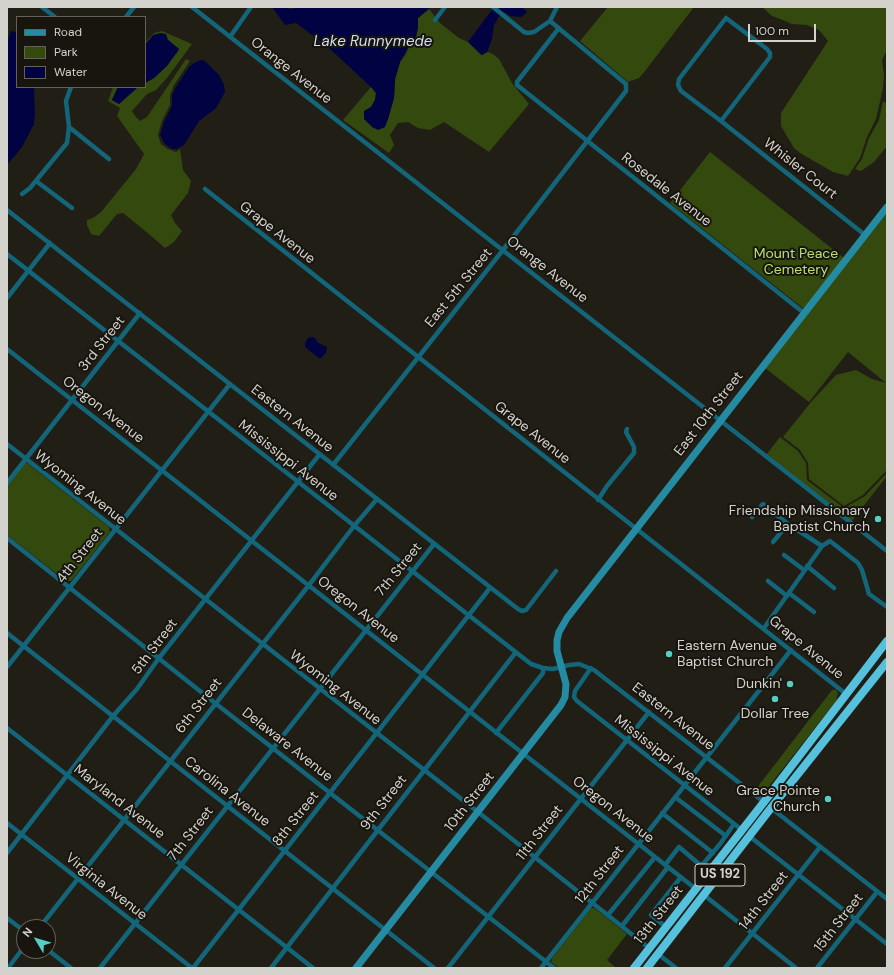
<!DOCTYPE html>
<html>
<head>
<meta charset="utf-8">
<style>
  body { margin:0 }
  #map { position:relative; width:894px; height:975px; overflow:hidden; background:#211e16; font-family:"DM Sans",sans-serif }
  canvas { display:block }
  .frame { position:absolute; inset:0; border:8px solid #d4d2cd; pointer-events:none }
  .legend { position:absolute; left:16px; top:16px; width:130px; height:72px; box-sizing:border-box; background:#17150e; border:1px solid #63615a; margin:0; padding:5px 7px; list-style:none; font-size:12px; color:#d4d2cd }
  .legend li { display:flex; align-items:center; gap:8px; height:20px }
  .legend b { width:20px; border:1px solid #63615a }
  .north { position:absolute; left:16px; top:919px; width:40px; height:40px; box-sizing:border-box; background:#17150e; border:1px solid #63615a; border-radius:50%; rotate:308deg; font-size:11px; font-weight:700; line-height:16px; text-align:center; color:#d4d2cd }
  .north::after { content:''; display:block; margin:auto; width:14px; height:18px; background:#56cec4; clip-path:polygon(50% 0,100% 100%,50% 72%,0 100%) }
  .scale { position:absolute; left:748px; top:24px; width:68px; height:18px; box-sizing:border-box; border:2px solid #d4d2cd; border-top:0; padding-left:5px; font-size:12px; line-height:14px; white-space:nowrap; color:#d4d2cd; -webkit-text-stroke:3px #17150e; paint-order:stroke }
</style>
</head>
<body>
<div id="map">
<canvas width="894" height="975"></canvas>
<div class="frame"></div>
<ul class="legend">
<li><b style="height:5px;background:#258ba3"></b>Road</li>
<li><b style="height:11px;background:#34490d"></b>Park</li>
<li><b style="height:11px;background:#000242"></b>Water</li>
</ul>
<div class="north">N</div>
<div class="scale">100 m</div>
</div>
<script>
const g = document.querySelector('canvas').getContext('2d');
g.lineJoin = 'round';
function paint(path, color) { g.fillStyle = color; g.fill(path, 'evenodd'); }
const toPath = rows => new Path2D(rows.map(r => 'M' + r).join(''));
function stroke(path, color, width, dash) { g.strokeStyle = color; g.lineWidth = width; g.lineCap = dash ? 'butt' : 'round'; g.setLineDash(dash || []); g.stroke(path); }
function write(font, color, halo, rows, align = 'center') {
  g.font = font + ' "DM Sans",sans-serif'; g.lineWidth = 4; g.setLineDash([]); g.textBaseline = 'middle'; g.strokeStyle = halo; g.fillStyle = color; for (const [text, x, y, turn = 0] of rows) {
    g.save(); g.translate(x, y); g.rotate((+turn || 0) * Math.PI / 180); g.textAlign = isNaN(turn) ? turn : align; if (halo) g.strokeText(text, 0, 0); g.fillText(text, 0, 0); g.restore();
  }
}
paint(toPath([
  [608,7,694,7,645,71,639,78,628,82,580,41],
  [762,7,887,7,887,50,882,60,884,75,883,88,876,119,867,137,860,158,848,176,833,172,800,153,794,148,781,126,781,113,828,41,819,30,807,25,792,24,783,20,772,16],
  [429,9,440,23,459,38,468,42,481,55,488,52,493,54,499,59,512,83,529,104,489,152,444,122,430,130,418,128,408,122,398,123,390,135,394,145,389,153,343,120,371,87,376,93,375,100,371,107,364,111,388,119,394,98,395,80,400,62,406,54,411,42,416,37,418,27,418,18],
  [162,31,192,44,167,78,156,90,147,94,132,111,135,116,140,121,147,117,186,59,190,61,174,85,170,95,170,105,162,121,158,135,161,144,168,149,176,152,180,149,183,170,191,181,188,193,171,215,175,223,182,231,174,242,165,248,150,235,123,213,117,214,99,236,91,234,87,225,87,220,93,218,101,212,136,169,144,154,117,116,120,108,108,101,113,87,118,87,112,100,119,104,137,88,145,87,145,83,154,78,177,53,179,49,168,40,148,41,145,45,145,43,154,33],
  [883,101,887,104,887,146,874,162,861,171,855,169,862,159,869,138,879,120],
  [710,152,844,258,804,309,670,203],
  [887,213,887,470,863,495,844,506,809,479,808,463,800,450,783,437,811,402,836,375,856,370,872,379,886,383,848,352,809,402,765,368],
  [780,437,798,451,806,463,807,480,844,508,865,496,887,473,887,476,851,522,766,455],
  [25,463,27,463,109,527,110,532,71,581,66,581,7,535,7,486],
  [833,688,836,690,838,693,836,701,763,794,756,789,832,690,835,690],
  [591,908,594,908,597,910,627,934,607,960,616,968,559,968,551,962,552,958]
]), '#34490d');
paint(toPath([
  [272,7,282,7,291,9,299,7,431,7,418,18,418,27,416,37,411,42,400,62,395,79,394,98,388,119,385,127,378,130,372,127,364,119,364,111,371,107,375,100,376,93,371,87,328,47,296,23,285,25],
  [494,7,522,7,527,12,521,17,511,16,502,11,494,25,492,39,487,52,482,55,468,42],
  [11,31,17,32,17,87,35,87,34,92,35,113,34,124,22,147,7,165,7,43],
  [160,33,166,34,168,40,179,49,167,66,154,78,145,83,145,45,153,35],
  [201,60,205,61,219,75,224,85,225,92,216,108,199,121,184,145,177,149,172,149,165,144,160,135,164,122,172,106,172,95,176,87,189,67,194,63],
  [118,87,138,87,119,104,112,100],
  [313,337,315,338,318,343,327,347,326,353,320,359,305,347,305,343,308,338]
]), '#000242');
stroke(toPath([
  [42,7,55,17],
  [192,7,887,551],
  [126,17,134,7],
  [726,18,767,49,770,53,770,57,721,121,681,91,678,85,679,79,726,18],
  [435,20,445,7],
  [550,21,557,7],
  [559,28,517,82,517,85,804,313],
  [230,37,251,7],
  [721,121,865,235],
  [69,127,109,159],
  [36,181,72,208],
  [205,189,846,694],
  [22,194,30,188,67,143,69,127,66,101,71,87],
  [7,210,518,609,522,611,526,610,556,571],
  [7,254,531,664,543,668,553,669,569,665,579,664,594,670,764,802],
  [7,298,50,243],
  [7,349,696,889],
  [7,444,478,812,649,948],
  [333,465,503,250,626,91,626,84,550,21,534,32,528,33,524,32,493,7],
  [7,483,140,313],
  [598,500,607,486,634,453,634,447,626,432,627,429],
  [752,517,763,504,788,524,822,546],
  [7,538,215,703,554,968],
  [773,542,788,524],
  [784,555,804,570],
  [807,566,834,588],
  [768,581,787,596],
  [789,593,814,612],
  [764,628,822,546,830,541,858,563,862,570,869,594,887,607],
  [7,633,434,968],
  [7,667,230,384],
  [591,668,575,691,574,697,577,701,742,830],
  [7,728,313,968],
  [496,733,543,673,543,668],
  [675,797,726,836],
  [771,808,887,899],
  [662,813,713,853],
  [7,823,192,968],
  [749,836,887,944],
  [7,853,113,716,137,689,159,658,319,455],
  [665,865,679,847,699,864,703,864,720,844,734,824],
  [704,895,796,968],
  [608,915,655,857],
  [7,918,24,931],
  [622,926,668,867],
  [40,927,309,585,354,526,377,499],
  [666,927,651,915,681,877],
  [48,950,71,968],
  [658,954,676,968],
  [8,968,24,947],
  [100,968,434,544],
  [193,968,490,588],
  [271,968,516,652],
  [448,968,649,712],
  [541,968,791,650],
  [725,968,820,847],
  [817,968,877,892]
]), '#136579', 4.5);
stroke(toPath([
  [356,968,561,705,565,697,566,684,557,651,557,640,559,632,567,618,887,207]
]), '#258ba3', 7);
stroke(toPath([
  [634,968,764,802,887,641],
  [647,968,771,808,887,662]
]), '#55c1dd', 8);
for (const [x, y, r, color] of [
  [878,519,4,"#56cec4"],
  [669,654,4,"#56cec4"],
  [790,684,4,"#56cec4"],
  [775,699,4,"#56cec4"],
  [828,799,4,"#56cec4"]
]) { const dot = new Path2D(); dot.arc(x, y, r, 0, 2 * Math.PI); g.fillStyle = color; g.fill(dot); stroke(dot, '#17150e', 1.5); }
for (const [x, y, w] of [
  [720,875,50]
]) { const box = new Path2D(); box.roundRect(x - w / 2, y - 11, w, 22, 3); g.fillStyle = '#17150e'; g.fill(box); stroke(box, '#d4d2cd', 1); }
write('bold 13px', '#d4d2cd', null, [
  ["US 192",720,875]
]);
write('14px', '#d4d2cd', '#17150e', [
  ["Orange Avenue",291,71,38],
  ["Whisler Court",800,169,38],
  ["Rosedale Avenue",666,190,38],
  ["Grape Avenue",277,233,38],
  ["Orange Avenue",547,270,38],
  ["East 5th Street",459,288,-51],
  ["3rd Street",102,344,-52],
  ["Oregon Avenue",103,410,38],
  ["East 10th Street",709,414,-52],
  ["Eastern Avenue",292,419,38],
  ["Grape Avenue",532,433,38],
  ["Mississippi Avenue",288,461,38],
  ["Wyoming Avenue",80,488,38],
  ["4th Street",80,556,-52],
  ["7th Street",399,570,-51],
  ["Oregon Avenue",358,610,38],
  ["5th Street",155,647,-53],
  ["Grape Avenue",806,648,39],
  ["Wyoming Avenue",335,688,38],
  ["6th Street",199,706,-52],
  ["Eastern Avenue",673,717,38],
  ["Delaware Avenue",287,745,38],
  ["Mississippi Avenue",664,756,38],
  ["Carolina Avenue",227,792,38],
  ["Maryland Avenue",119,802,38],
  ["10th Street",470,802,-52],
  ["9th Street",384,803,-52],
  ["Oregon Avenue",613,810,38],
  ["8th Street",296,819,-52],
  ["11th Street",540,833,-52],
  ["7th Street",191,834,-52],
  ["12th Street",600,875,-52],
  ["Virginia Avenue",106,887,38],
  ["14th Street",764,901,-52],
  ["13th Street",659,915,-52],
  ["15th Street",839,923,-52]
]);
write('14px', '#b7e174', '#17150e', [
  ["Mount Peace",796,254],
  ["Cemetery",796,270]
]);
write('14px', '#d4d2cd', '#17150e', [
  ["Friendship Missionary",870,511],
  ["Baptist Church",870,527],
  ["Eastern Avenue",677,646,"left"],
  ["Baptist Church",677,662,"left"],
  ["Dunkin'",782,684],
  ["Dollar Tree",775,714,"center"],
  ["Grace Pointe",820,791],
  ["Church",820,807]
], 'right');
write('italic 15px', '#d3def1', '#17150e', [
  ["Lake Runnymede",373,42]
]);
</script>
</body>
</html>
